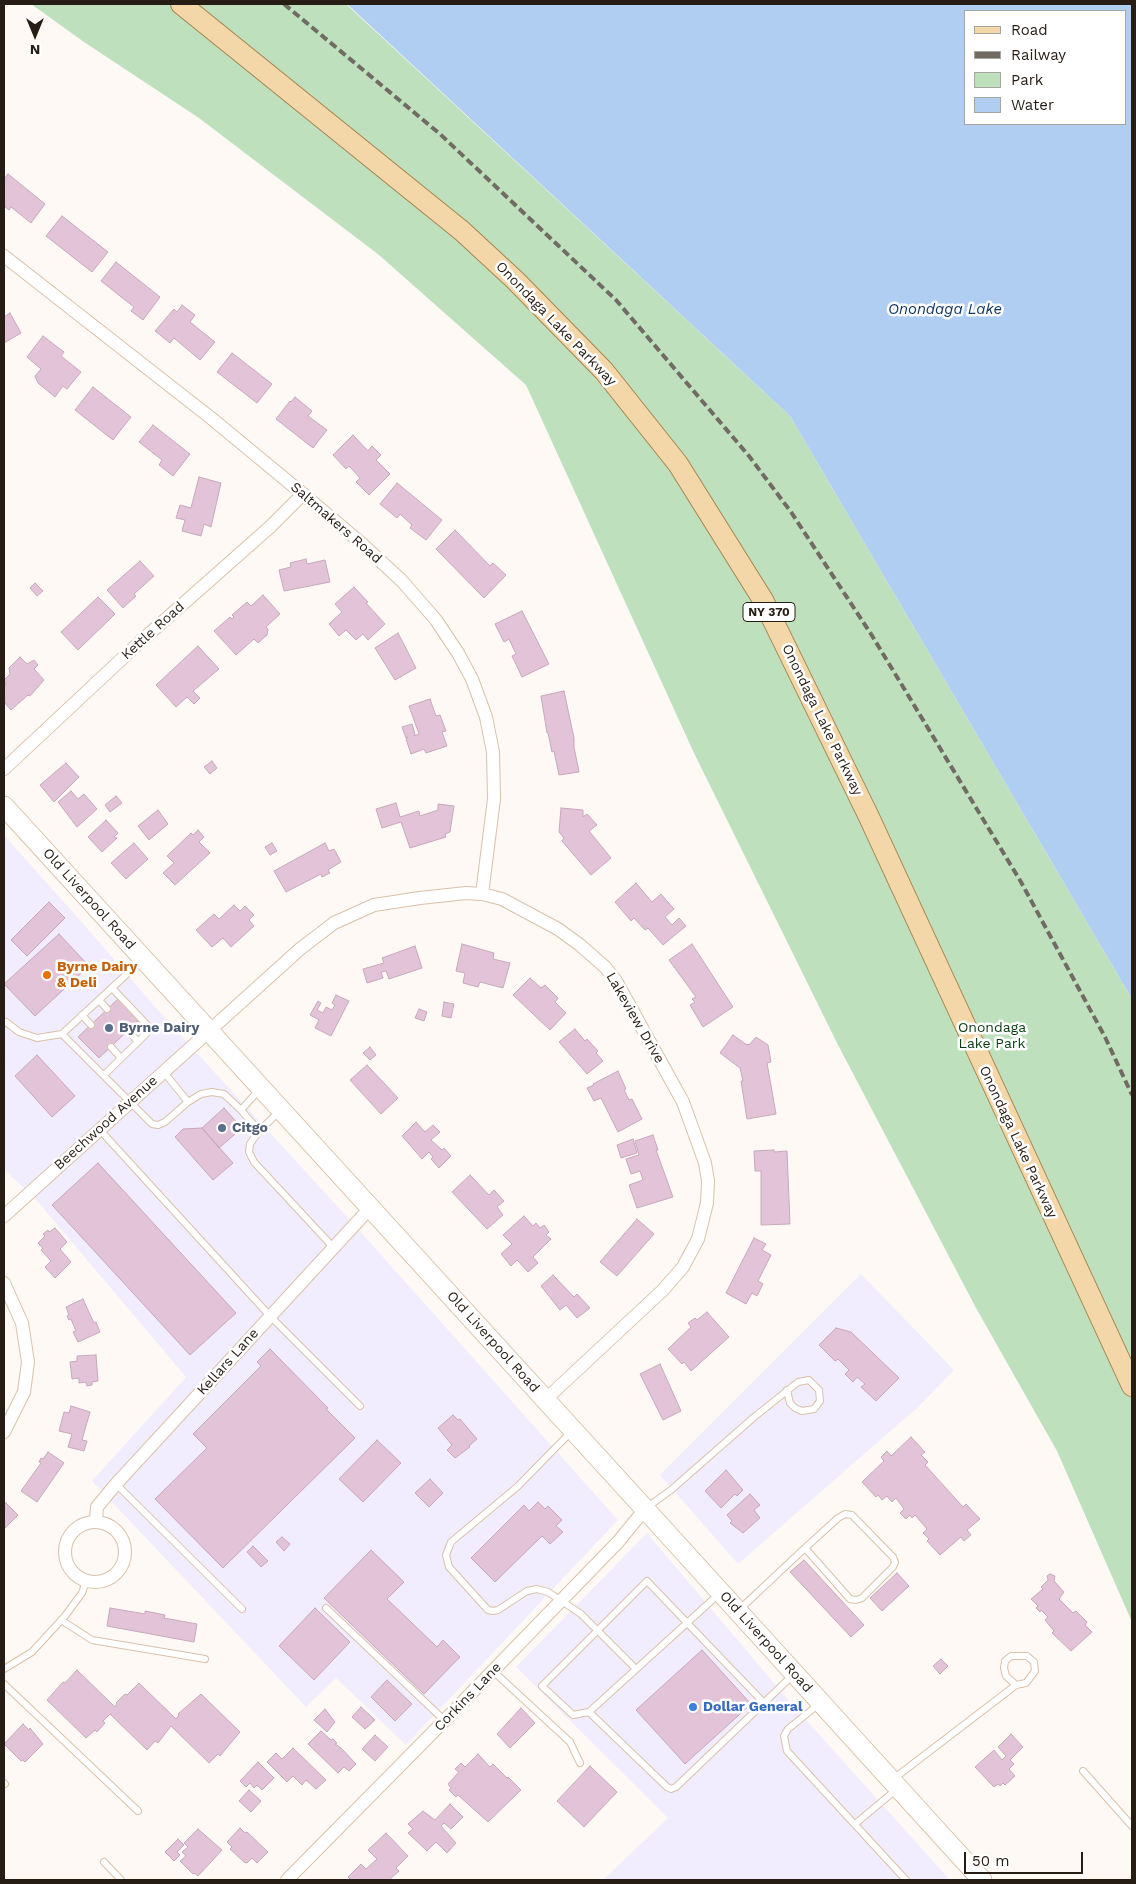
<!DOCTYPE html>
<html>
<head>
<meta charset="utf-8">
<style>
  body { margin:0 }
  #map { position:relative; width:1136px; height:1884px; overflow:hidden; background:#fef9f4; font-family:"Work Sans",sans-serif }
  canvas { display:block }
  .frame { position:absolute; inset:0; border:5px solid #261d14; pointer-events:none }
  .legend { position:absolute; left:964px; top:10px; width:162px; height:115px; box-sizing:border-box; background:#fff; border:1px solid #a8a5a1; margin:0; padding:6px 9px; list-style:none; font-size:15px; color:#261d14 }
  .legend li { display:flex; align-items:center; gap:10px; height:25px }
  .legend b { width:25px; border:1px solid #a8a5a1 }
  .north { position:absolute; left:10px; top:10px; width:50px; height:50px; -webkit-text-stroke:4px #fff; paint-order:stroke; rotate:180deg; font-size:14px; font-weight:700; line-height:20px; text-align:center; color:#261d14 }
  .north::after { content:''; display:block; margin:auto; width:18px; height:22px; background:#261d14; clip-path:polygon(50% 0,100% 100%,50% 72%,0 100%) }
  .scale { position:absolute; left:964px; top:1852px; width:119px; height:22px; box-sizing:border-box; border:2px solid #261d14; border-top:0; padding-left:6px; font-size:15px; line-height:18px; white-space:nowrap; color:#261d14; -webkit-text-stroke:4px #fff; paint-order:stroke }
</style>
</head>
<body>
<div id="map">
<canvas width="1136" height="1884"></canvas>
<div class="frame"></div>
<ul class="legend">
<li><b style="height:6px;background:#f4d7a9"></b>Road</li>
<li><b style="height:6px;background:#726b63"></b>Railway</li>
<li><b style="height:14px;background:#bee0bd"></b>Park</li>
<li><b style="height:14px;background:#b0cef2"></b>Water</li>
</ul>
<div class="north">N</div>
<div class="scale">50 m</div>
</div>
<script>
const g = document.querySelector('canvas').getContext('2d');
g.lineJoin = 'round';
function paint(path, color) { g.fillStyle = color; g.fill(path, 'evenodd'); }
const toPath = rows => new Path2D(rows.map(r => 'M' + r).join(''));
function stroke(path, color, width, dash) { g.strokeStyle = color; g.lineWidth = width; g.lineCap = dash ? 'butt' : 'round'; g.setLineDash(dash || []); g.stroke(path); }
function write(font, color, halo, rows, align = 'center') {
  g.font = font + ' "Work Sans",sans-serif'; g.lineWidth = 5; g.setLineDash([]); g.textBaseline = 'middle'; g.strokeStyle = halo; g.fillStyle = color; for (const [text, x, y, turn = 0] of rows) {
    g.save(); g.translate(x, y); g.rotate((+turn || 0) * Math.PI / 180); g.textAlign = isNaN(turn) ? turn : align; if (halo) g.strokeText(text, 0, 0); g.fillText(text, 0, 0); g.restore();
  }
}
paint(toPath([
  [4,835,79,919,164,1017,349,1219,618,1520,406,1745,336,1678,306,1707,92,1481,186,1377,38,1202,4,1169,4,1065,6,1062,4,1059],
  [861,1274,954,1370,917,1408,738,1564,660,1475],
  [647,1533,790,1702,950,1880,603,1880,668,1818,516,1667]
]), '#f2edfe');
paint(toPath([
  [31,4,346,4,790,416,1132,999,1132,1622,1057,1451,976,1308,837,1043,694,753,526,385,379,255,199,118,84,42]
]), '#bee0bd');
paint(toPath([
  [347,4,1132,4,1132,999,790,416],
  [965,11,1125,11,1125,124,965,124]
]), '#b0cef2');
const building = toPath([
  [8,174,45,204,31,223,11,207,9,210,4,206,4,179,8,174],
  [62,216,108,252,92,272,46,236,62,216],
  [116,262,160,297,143,320,131,311,134,307,101,281,116,262],
  [182,305,195,315,190,322,215,342,200,360,174,338,170,343,155,331,174,309,177,312,182,305],
  [10,313,21,333,4,343,4,317,10,313],
  [43,336,64,352,61,356,81,372,67,389,63,386,55,397,38,383,35,376,41,369,27,357,43,336],
  [232,353,272,384,257,403,217,372,232,353],
  [93,387,131,417,113,440,75,410,93,387],
  [295,397,312,411,308,416,327,430,313,448,276,419,290,401,291,402,295,397],
  [153,425,190,454,173,476,159,465,162,460,139,442,153,425],
  [353,435,368,451,372,446,381,455,376,460,390,474,369,495,356,482,360,478,349,466,346,469,333,455,353,435],
  [199,477,221,483,211,527,204,524,201,536,182,531,185,520,176,518,180,505,191,508,199,477],
  [397,483,442,520,426,540,410,528,412,525,400,514,397,518,380,504,397,483],
  [455,530,490,566,493,563,506,575,484,598,436,549,455,530],
  [306,559,307,564,325,560,330,582,284,591,279,570,291,567,290,563,306,559],
  [140,561,154,576,134,594,136,596,123,608,107,590,140,561],
  [35,583,43,591,37,596,30,588,35,583],
  [354,587,368,602,366,603,385,624,368,640,363,634,356,640,346,630,339,636,329,624,342,612,335,604,354,587],
  [263,595,280,614,266,627,268,629,267,635,258,643,254,639,236,655,214,631,230,617,232,619,234,617,232,615,247,602,251,606,263,595],
  [98,597,115,614,78,650,61,632,98,597],
  [522,611,549,664,522,677,512,656,516,654,509,639,504,642,495,624,522,611],
  [398,633,416,668,395,680,375,648,398,633],
  [198,646,219,669,193,691,200,698,194,704,187,697,176,707,156,685,198,646],
  [20,657,27,664,34,660,38,665,34,669,44,680,30,696,28,695,11,710,4,702,4,686,6,684,4,680,10,674,9,668,20,657],
  [564,691,574,738,574,747,579,772,559,775,554,751,552,752,548,733,547,733,541,696,564,691],
  [430,699,436,716,440,715,446,731,442,732,447,746,426,753,424,749,411,754,406,739,408,737,406,738,402,727,412,724,415,734,414,736,419,734,409,706,430,699],
  [212,761,217,768,210,774,204,767,212,761],
  [66,763,79,777,54,802,40,785,66,763],
  [71,791,78,799,84,794,97,809,77,827,58,802,71,791],
  [116,796,122,803,110,812,105,805,116,796],
  [396,803,400,817,419,811,420,816,438,810,438,804,454,806,450,832,445,834,446,837,410,848,401,822,382,828,376,809,396,803],
  [561,808,583,810,583,817,587,814,597,825,589,831,611,858,591,875,562,841,564,838,559,832,561,808],
  [158,810,168,824,149,840,138,826,158,810],
  [106,820,118,833,114,837,117,838,102,852,88,837,106,820],
  [198,830,204,837,199,842,210,853,175,885,163,873,174,863,167,856,191,833,193,835,198,830],
  [134,843,148,859,126,879,111,863,134,843],
  [272,843,277,851,270,855,265,847,272,843],
  [325,843,329,851,334,849,341,862,328,870,330,873,322,877,321,874,286,892,274,871,325,843],
  [636,883,652,902,661,894,674,909,665,917,672,925,679,918,686,926,663,945,648,928,645,930,634,918,631,921,615,902,636,883],
  [49,902,65,918,27,956,11,940,49,902],
  [234,905,240,911,245,906,254,915,249,920,254,926,231,947,223,938,212,947,196,930,214,914,219,919,234,905],
  [59,934,89,966,35,1016,4,984,59,934],
  [462,944,494,953,493,959,510,963,503,988,480,982,478,987,463,983,465,973,456,971,462,944],
  [692,944,733,1007,703,1027,690,1005,695,1002,692,999,696,997,669,960,692,944],
  [415,946,422,968,389,979,386,971,381,972,383,978,367,983,363,969,384,963,382,958,415,946],
  [530,978,541,988,545,985,558,998,555,1002,566,1013,550,1030,513,995,530,978],
  [336,995,349,1001,331,1036,315,1028,319,1020,310,1015,318,1001,321,1003,317,1010,323,1013,326,1007,332,1010,335,1005,332,1003,336,995],
  [118,999,139,1020,99,1058,78,1037,118,999],
  [444,1002,454,1004,451,1018,442,1016,444,1002],
  [419,1009,427,1012,424,1021,415,1018,419,1009],
  [575,1029,585,1041,587,1039,598,1051,596,1053,603,1061,587,1074,559,1042,575,1029],
  [733,1035,747,1045,748,1044,749,1045,756,1037,768,1045,771,1062,767,1063,776,1114,747,1119,741,1081,743,1081,740,1068,720,1053,733,1035],
  [370,1047,376,1055,370,1060,363,1053,370,1047],
  [37,1055,75,1096,52,1117,15,1076,37,1055],
  [367,1065,398,1098,381,1114,350,1080,367,1065],
  [618,1071,626,1089,624,1090,629,1100,632,1099,642,1119,618,1132,601,1098,594,1101,587,1088,594,1085,593,1084,618,1071],
  [224,1108,242,1128,219,1148,202,1128,224,1108],
  [416,1122,425,1132,433,1125,440,1132,431,1140,442,1150,444,1148,451,1156,439,1168,431,1159,433,1157,429,1152,422,1159,402,1136,416,1122],
  [202,1128,233,1163,213,1180,175,1137,183,1129,202,1128],
  [653,1135,658,1150,656,1150,673,1197,637,1208,629,1185,643,1180,640,1171,631,1174,626,1159,639,1155,635,1141,653,1135],
  [633,1139,637,1153,621,1158,617,1145,633,1139],
  [774,1150,774,1152,787,1151,790,1224,761,1225,761,1171,755,1171,754,1151,774,1150],
  [98,1163,236,1313,190,1355,52,1205,98,1163],
  [470,1175,489,1195,494,1190,504,1201,497,1207,503,1215,487,1229,452,1192,470,1175],
  [524,1216,533,1226,536,1223,540,1228,544,1225,549,1232,546,1235,551,1239,533,1257,538,1263,528,1272,517,1260,511,1266,501,1254,512,1244,503,1235,524,1216],
  [637,1219,654,1234,617,1276,600,1262,637,1219],
  [55,1228,67,1242,60,1249,71,1262,55,1278,45,1267,51,1261,41,1250,43,1248,38,1243,45,1236,43,1234,48,1230,49,1232,55,1228],
  [754,1238,766,1244,762,1250,771,1255,758,1281,763,1284,757,1296,752,1293,746,1304,726,1293,754,1238],
  [553,1275,574,1297,577,1294,590,1308,577,1318,566,1305,560,1310,541,1286,553,1275],
  [83,1299,94,1323,96,1322,100,1332,78,1342,73,1332,76,1331,71,1319,69,1320,67,1316,69,1315,66,1307,83,1299],
  [707,1312,729,1337,691,1371,684,1362,682,1364,668,1349,691,1327,688,1323,695,1318,697,1320,707,1312],
  [836,1328,851,1332,899,1378,876,1401,861,1387,865,1384,857,1377,853,1382,845,1374,849,1370,838,1359,835,1361,819,1345,836,1328],
  [270,1349,328,1408,326,1409,355,1438,223,1568,155,1499,207,1448,193,1434,261,1366,257,1362,270,1349],
  [96,1355,98,1381,92,1382,92,1385,87,1386,86,1382,79,1383,79,1378,72,1379,70,1362,77,1361,77,1356,96,1355],
  [660,1364,681,1411,663,1420,640,1374,660,1364],
  [71,1406,90,1412,82,1440,87,1441,84,1451,68,1447,72,1434,59,1431,64,1412,69,1413,71,1406],
  [453,1415,458,1420,460,1419,477,1439,469,1446,470,1447,455,1458,447,1450,452,1445,438,1428,453,1415],
  [911,1437,925,1452,921,1455,928,1462,925,1465,963,1507,966,1504,980,1519,967,1530,971,1535,964,1541,961,1537,940,1555,927,1541,929,1539,923,1533,927,1529,915,1515,912,1518,910,1515,906,1519,900,1513,904,1509,896,1498,892,1502,887,1496,882,1500,878,1495,876,1497,862,1482,884,1461,881,1457,887,1451,891,1456,911,1437],
  [377,1440,401,1463,363,1502,339,1479,377,1440],
  [48,1452,64,1463,37,1502,21,1491,41,1463,39,1462,41,1458,43,1459,48,1452],
  [726,1470,743,1490,737,1496,735,1494,721,1508,705,1491,726,1470],
  [430,1479,443,1493,429,1507,415,1493,430,1479],
  [750,1494,760,1505,754,1510,760,1518,743,1533,730,1523,732,1521,727,1515,750,1494],
  [4,1501,18,1515,4,1529,4,1501],
  [538,1502,545,1509,548,1506,562,1520,556,1526,563,1532,550,1544,542,1536,495,1582,471,1558,524,1505,529,1511,538,1502],
  [282,1537,290,1544,284,1551,276,1542,282,1537],
  [253,1546,268,1561,261,1567,247,1552,253,1546],
  [371,1550,404,1582,387,1599,437,1647,443,1640,460,1657,424,1694,324,1598,371,1550],
  [804,1560,864,1625,851,1637,790,1572,804,1560],
  [897,1573,909,1586,882,1611,870,1598,897,1573],
  [1050,1574,1055,1576,1054,1581,1064,1592,1059,1599,1073,1613,1076,1611,1087,1622,1085,1625,1092,1632,1071,1651,1052,1633,1054,1631,1045,1620,1048,1617,1041,1610,1040,1612,1036,1608,1038,1606,1031,1599,1043,1589,1041,1587,1048,1580,1047,1576,1050,1574],
  [110,1608,145,1614,145,1611,165,1615,164,1618,197,1624,194,1642,107,1626,110,1608],
  [315,1608,350,1642,314,1680,279,1646,315,1608],
  [702,1650,751,1704,685,1764,636,1710,702,1650],
  [941,1659,948,1666,940,1674,933,1666,941,1659],
  [77,1670,115,1707,117,1704,116,1703,125,1694,127,1695,139,1683,176,1719,179,1715,178,1714,201,1694,240,1732,220,1756,218,1754,209,1763,171,1726,158,1743,155,1741,147,1750,110,1714,103,1721,105,1723,97,1732,95,1730,86,1738,47,1700,63,1682,65,1683,77,1670],
  [387,1680,412,1704,395,1721,371,1697,387,1680],
  [361,1707,375,1720,365,1729,352,1717,361,1707],
  [521,1708,535,1723,510,1748,497,1734,521,1708],
  [325,1709,335,1722,327,1732,314,1720,325,1709],
  [23,1724,29,1730,30,1728,43,1744,25,1762,23,1760,21,1761,4,1744,23,1724],
  [321,1731,331,1740,333,1739,337,1743,335,1744,341,1748,356,1764,349,1771,344,1767,338,1773,308,1744,321,1731],
  [1011,1734,1023,1747,1010,1760,1014,1764,1009,1769,1015,1776,1005,1785,1003,1783,1000,1786,998,1784,994,1787,975,1767,994,1750,1002,1760,1006,1756,998,1747,1011,1734],
  [375,1735,388,1747,375,1761,362,1749,375,1735],
  [293,1748,326,1780,316,1789,306,1780,302,1785,293,1776,287,1782,267,1762,276,1753,282,1759,293,1748],
  [478,1754,490,1767,493,1764,507,1778,508,1777,521,1790,488,1822,458,1795,456,1797,449,1790,451,1788,448,1784,459,1772,455,1769,461,1763,465,1767,478,1754],
  [258,1762,274,1778,262,1790,257,1785,254,1788,250,1783,246,1787,240,1781,258,1762],
  [590,1766,617,1792,584,1827,557,1801,590,1766],
  [249,1790,261,1801,251,1812,239,1801,249,1790],
  [450,1804,463,1817,451,1829,444,1823,441,1826,456,1843,447,1853,436,1842,427,1851,408,1833,413,1829,408,1824,423,1811,435,1820,450,1804],
  [240,1828,245,1833,247,1832,268,1852,257,1863,252,1858,247,1863,244,1862,230,1849,232,1847,227,1842,240,1828],
  [198,1829,222,1850,198,1876,194,1873,193,1874,180,1861,186,1856,182,1852,188,1847,184,1843,198,1829],
  [386,1833,408,1856,396,1868,399,1871,389,1880,351,1880,348,1877,361,1864,366,1869,377,1859,368,1850,386,1833],
  [178,1839,184,1845,177,1852,180,1855,174,1861,165,1852,178,1839]
]);
paint(building, '#e3c3d7');
stroke(building, '#c7a8bb', 1);
const lane = toPath([
  [141,961,62,1034,152,1124,158,1125,165,1122,188,1102,201,1094,212,1092,224,1094,241,1110,259,1090],
  [99,1000,107,1009],
  [82,1015,91,1025],
  [6,1022,19,1032,37,1038,62,1034],
  [128,1030,138,1042],
  [111,1047,121,1058],
  [163,1071,188,1102],
  [104,1075,151,1029,112,988],
  [241,1110,259,1131],
  [280,1111,259,1131,250,1144,249,1152,254,1162,333,1247],
  [99,1129,270,1316,360,1406],
  [572,1431,517,1487,451,1542,446,1555,449,1567,488,1610,493,1611,498,1610,527,1591,537,1589,548,1592,581,1614,636,1669],
  [116,1484,242,1609],
  [646,1508,671,1490,753,1418,798,1382,809,1380,819,1390,820,1401,814,1409,802,1411,795,1408,790,1403,787,1390],
  [720,1593,589,1712,667,1787,671,1789,676,1787,794,1674],
  [326,1608,445,1721],
  [739,1610,805,1548,838,1518,845,1514,852,1515,893,1557,895,1562,893,1567,862,1598,856,1600,850,1599,805,1548],
  [61,1620,92,1640,205,1659],
  [4,1669,32,1652,65,1616,82,1593,86,1581],
  [493,1671,570,1742,580,1763],
  [4,1684,138,1811],
  [819,1704,788,1729,784,1736,787,1751,906,1880],
  [589,1712,573,1715,542,1686,647,1581,764,1703],
  [1083,1771,1132,1826],
  [892,1780,1016,1685,1026,1683,1035,1671,1034,1662,1027,1656,1011,1656,1005,1661,1004,1668,1006,1676,1016,1685],
  [4,1783,5,1784],
  [855,1824,897,1789],
  [104,1862,121,1880]
]);
const street = toPath([
  [4,256,211,418,303,494,361,543,402,581,436,620,458,653,472,679,486,717,493,752,494,799,482,894],
  [4,769,141,641,270,527,303,494],
  [4,1216,300,949,334,923,374,905,420,898,466,893,482,894,502,899,558,929,580,945,605,967,616,981,683,1102,705,1163,708,1181,707,1203,698,1239,683,1267,663,1290,545,1400],
  [4,1283,22,1323,28,1362,24,1392,4,1432],
  [96,1521,97,1507,116,1484,371,1207],
  '65 1552a30 30 0 1 1 60 0a30 30 0 1 1-60 0Z',
  [287,1880,450,1715,618,1542,645,1509]
]);
const secondary = toPath([
  [4,806,645,1509,982,1880]
]);
const primary = toPath([
  [181,4,462,231,515,280,604,371,678,464,763,600,869,817,1132,1386]
]);
stroke(lane, '#dac1a8', 8);
stroke(street, '#dac1a8', 14);
stroke(secondary, '#dac1a8', 21);
stroke(primary, '#a7844f', 22);
stroke(lane, '#fff', 6);
stroke(street, '#fff', 12);
stroke(secondary, '#fff', 19);
stroke(primary, '#f4d7a9', 20);
stroke(toPath([
  [284,4,440,134,616,300,749,456,791,512,871,634,1021,882,1105,1037,1132,1095]
]), '#726b63', 4, [8, 4]);
for (const [x, y, r, color] of [
  [47,975,5,"#e8710a"],
  [109,1028,5,"#5c6f8a"],
  [222,1128,5,"#5c6f8a"],
  [693,1707,5,"#3f7fe0"]
]) { const dot = new Path2D(); dot.arc(x, y, r, 0, 2 * Math.PI); g.fillStyle = color; g.fill(dot); stroke(dot, '#fff', 2); }
for (const [x, y, w] of [
  [769,612,52]
]) { const box = new Path2D(); box.roundRect(x - w / 2, y - 9.5, w, 19, 4); g.fillStyle = '#fff'; g.fill(box); stroke(box, '#261d14', 1); }
write('bold 12px', '#261d14', null, [
  ["NY 370",769,612]
]);
write('14px', '#261d14', '#fff', [
  ["Onondaga Lake Parkway",556,324,46],
  ["Saltmakers Road",336,523,41],
  ["Kettle Road",153,631,-42],
  ["Onondaga Lake Parkway",822,720,64],
  ["Old Liverpool Road",89,899,48],
  ["Lakeview Drive",635,1018,60],
  ["Beechwood Avenue",106,1123,-42],
  ["Onondaga Lake Parkway",1018,1142,65],
  ["Old Liverpool Road",493,1342,48],
  ["Kellars Lane",228,1362,-48],
  ["Old Liverpool Road",766,1642,48],
  ["Corkins Lane",468,1697,-46]
]);
write('bold 14px', '#c56008', '#fff', [
  ["Byrne Dairy",57,967],
  ["& Deli",57,983]
], 'left');
write('bold 14px', '#4e5e75', '#fff', [
  ["Byrne Dairy",119,1028],
  ["Citgo",232,1128]
], 'left');
write('14px', '#093d10', '#fff', [
  ["Onondaga",992,1028],
  ["Lake Park",992,1044]
]);
write('bold 14px', '#366cbe', '#fff', [
  ["Dollar General",703,1707]
], 'left');
write('italic 15px', '#0e3763', '#fff', [
  ["Onondaga Lake",945,310]
]);
</script>
</body>
</html>
